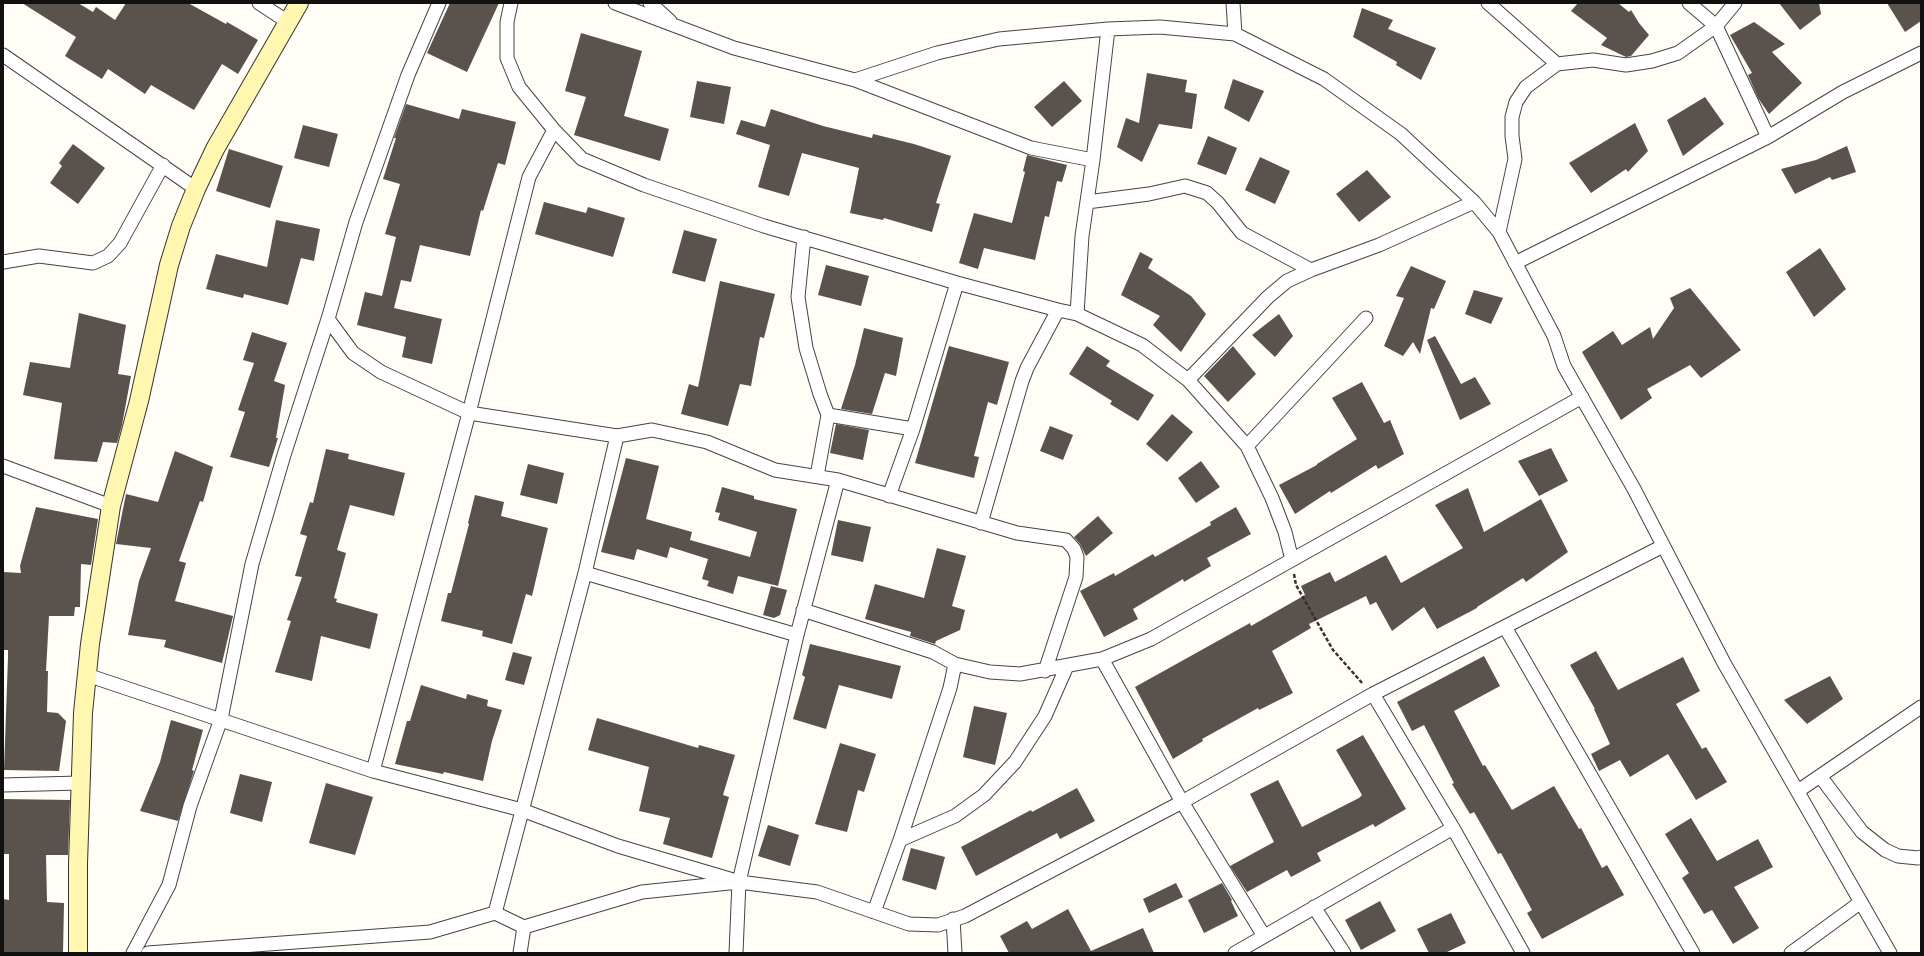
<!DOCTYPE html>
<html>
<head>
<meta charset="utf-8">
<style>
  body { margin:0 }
  #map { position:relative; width:1924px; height:956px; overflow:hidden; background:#fffdf5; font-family:"Roboto Serif",serif }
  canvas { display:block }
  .frame { position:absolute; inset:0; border:4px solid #111; pointer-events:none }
</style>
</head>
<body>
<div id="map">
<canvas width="1924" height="956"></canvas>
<div class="frame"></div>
</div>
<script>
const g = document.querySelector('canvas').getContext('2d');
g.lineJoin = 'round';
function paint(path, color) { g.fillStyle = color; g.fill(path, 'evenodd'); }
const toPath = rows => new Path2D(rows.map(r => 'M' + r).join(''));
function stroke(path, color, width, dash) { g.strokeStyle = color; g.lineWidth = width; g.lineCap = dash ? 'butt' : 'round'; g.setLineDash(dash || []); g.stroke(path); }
paint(toPath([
  [22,3,78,3,93,12,96,7,115,20,126,3,188,3,226,24,227,22,258,40,238,74,222,64,194,110,151,85,145,94,108,69,102,79,65,56,76,37],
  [450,3,499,3,467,72,427,53],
  [1578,3,1618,3,1629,12,1631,10,1639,23,1649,35,1631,56,1626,57,1601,45,1607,38,1571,11],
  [1779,3,1819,3,1821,14,1800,30],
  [1887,3,1921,3,1921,21,1905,32],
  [1362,8,1393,20,1388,29,1436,48,1421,80,1396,65,1397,62,1353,37],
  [1754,22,1785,44,1772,52,1802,83,1769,114,1758,98,1748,75,1752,73,1730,35],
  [581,33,642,51,624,116,669,129,660,161,574,135,586,97,565,91],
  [1147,73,1187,80,1185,92,1197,94,1192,129,1159,124,1142,162,1117,147,1126,118,1139,123],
  [1233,79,1264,91,1249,122,1224,108],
  [697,81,731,87,724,124,690,117],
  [1064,81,1082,101,1052,127,1034,107],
  [1705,97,1724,124,1683,156,1667,120],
  [406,104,459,119,462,109,516,122,505,165,498,163,483,211,481,210,470,256,420,245,411,282,401,280,394,308,442,319,432,364,402,357,406,337,357,325,365,292,382,296,396,237,385,234,400,184,383,179,396,138,394,138],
  [771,109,823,126,872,138,873,134,914,144,951,156,936,203,940,204,932,232,884,218,883,220,850,213,859,168,802,153,789,196,758,187,770,145,736,134,741,120,765,127],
  [1635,123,1648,151,1628,172,1626,169,1591,193,1569,163],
  [303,125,338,134,329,167,294,158],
  [1208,136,1237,148,1226,175,1197,164],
  [73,144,105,168,78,204,50,183,62,166,59,163],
  [1847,146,1856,172,1832,180,1830,177,1795,194,1781,169,1816,160],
  [229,149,283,166,270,208,216,191],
  [1027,155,1067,165,1062,182,1057,181,1049,217,1045,216,1035,260,984,248,978,269,959,263,974,213,1012,223,1025,172,1023,171],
  [1260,157,1290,171,1275,204,1245,190],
  [1367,170,1391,197,1359,222,1336,194],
  [544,202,586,213,588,207,625,218,613,257,535,234],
  [276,220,320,229,314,261,301,258,288,305,244,294,243,298,206,289,216,254,267,267],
  [684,230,717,239,705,282,672,273],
  [1820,248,1846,289,1814,317,1786,272],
  [1140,252,1153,259,1148,268,1191,296,1206,314,1181,352,1153,325,1160,316,1121,295],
  [826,265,869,276,861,306,818,295],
  [1411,266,1446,281,1434,309,1431,308,1420,354,1413,342,1403,356,1384,346,1404,298,1396,296],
  [720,281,775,294,764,338,760,337,751,386,740,384,728,426,681,414,689,384,698,387],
  [1690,288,1741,350,1701,378,1690,365,1647,389,1652,398,1621,420,1582,352,1613,331,1622,345,1650,327,1653,339,1674,308,1670,298],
  [1474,290,1503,298,1491,324,1465,314],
  [79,313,126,325,118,374,131,376,122,425,117,443,103,442,97,462,54,459,62,403,23,395,30,362,70,368],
  [1279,314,1293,336,1275,357,1252,335],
  [864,328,903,338,896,376,885,373,872,414,841,409,855,365],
  [252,332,287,343,274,381,285,385,276,438,278,438,269,467,230,457,245,412,238,410,254,363,243,360],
  [1435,336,1461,384,1475,377,1491,404,1460,420,1427,340],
  [949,346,1009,362,997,405,988,402,974,456,979,457,974,478,915,463],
  [1087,346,1110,361,1106,366,1154,395,1138,421,1110,404,1112,401,1069,374],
  [1233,346,1256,374,1228,402,1204,376],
  [1362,382,1384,423,1390,420,1404,454,1378,469,1376,465,1331,493,1330,491,1295,514,1279,485,1317,465,1317,464,1357,439,1332,398],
  [1172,414,1193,432,1167,462,1146,444],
  [836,424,869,430,863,460,830,453],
  [1050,426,1073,435,1063,460,1040,451],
  [1551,448,1568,481,1539,496,1518,461],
  [326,449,349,454,348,459,405,473,394,516,350,505,337,550,346,553,334,598,337,599,336,602,378,614,370,649,321,636,312,681,275,672,291,621,287,620,302,577,295,576,307,536,300,534,310,502,313,503],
  [175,451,213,467,203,502,200,501,179,561,186,563,175,601,233,616,222,663,164,647,166,640,128,635,139,581,151,548,116,544,126,494,158,502],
  [626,458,659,466,646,519,692,532,690,540,750,557,757,532,718,520,720,513,715,512,722,487,754,496,754,499,797,509,778,586,738,576,733,594,707,586,709,581,702,579,708,559,670,547,667,558,637,549,634,560,601,552],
  [1201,461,1220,487,1196,503,1178,478],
  [528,464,564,473,557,504,520,495],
  [1468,488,1484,532,1541,499,1568,552,1526,582,1523,578,1477,607,1477,608,1437,629,1424,607,1392,631,1376,602,1370,605,1366,596,1309,624,1311,628,1272,651,1293,693,1259,710,1258,708,1202,739,1203,741,1173,759,1135,687,1250,623,1251,626,1305,595,1301,586,1330,572,1335,582,1386,555,1401,583,1463,548,1435,505],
  [475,495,504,502,501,516,548,528,532,596,526,594,512,644,482,636,483,631,441,621,448,593,451,593,469,524,468,523],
  [36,507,98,519,91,565,81,564,80,607,75,607,74,616,49,616,46,671,48,671,47,712,58,713,66,721,59,771,4,770,8,658,8,650,3,650,3,572,21,573,20,566],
  [1236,507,1251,534,1207,558,1211,566,1184,582,1183,579,1133,609,1138,619,1104,637,1080,591,1114,573,1115,576,1153,554,1155,557,1211,525,1210,522],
  [1098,516,1113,533,1086,556,1080,544,1074,537],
  [838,520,871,527,863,562,831,555],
  [937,548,966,556,952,606,965,610,960,630,936,641,935,644,910,636,911,632,865,619,875,584,924,598],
  [771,586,787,590,780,615,774,618,763,615],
  [810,644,901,666,892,699,839,685,826,729,793,719,805,677,802,675],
  [1596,651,1618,690,1683,657,1700,691,1676,704,1702,749,1706,747,1727,782,1696,800,1668,754,1630,777,1620,760,1599,771,1591,754,1610,744,1594,709,1595,709,1570,665],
  [513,652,532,657,524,685,505,680],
  [1484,656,1500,686,1454,711,1483,766,1485,765,1512,810,1554,786,1579,829,1581,828,1602,868,1607,865,1624,895,1542,939,1527,913,1532,910,1501,853,1498,854,1474,812,1470,814,1452,784,1454,783,1424,725,1412,731,1397,702],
  [1830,676,1843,699,1807,724,1784,700],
  [421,685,466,699,467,694,488,700,487,706,502,710,492,741,483,781,444,772,443,774,395,764,407,721,410,721],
  [974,706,1007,713,995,765,963,757],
  [597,718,698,748,699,745,735,755,723,795,729,797,712,858,663,844,670,818,639,811,649,767,588,750],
  [171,720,203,730,192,770,194,771,178,821,140,811,160,762],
  [1363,735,1406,809,1375,827,1373,824,1317,853,1321,861,1291,877,1287,870,1247,892,1230,866,1274,842,1250,794,1278,780,1302,827,1359,798,1362,795,1336,750],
  [840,743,876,754,864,792,858,790,847,832,815,824],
  [240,774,272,782,262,822,230,813],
  [326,783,373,797,355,855,309,843],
  [1077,788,1095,821,1060,839,1057,833,976,876,961,847,1031,810,1032,812],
  [3,799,70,800,68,855,46,855,47,902,64,903,63,953,3,952,3,899,9,900,9,854,3,854],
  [1691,818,1717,861,1758,839,1773,867,1734,887,1759,928,1733,944,1712,910,1704,914,1682,878,1689,873,1665,834],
  [768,825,799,835,790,866,758,856],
  [911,848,945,857,936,890,902,880],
  [1176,883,1183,897,1149,913,1143,899],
  [1222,883,1232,900,1231,901,1238,916,1204,933,1188,900],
  [1380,901,1396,931,1361,950,1345,920],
  [1068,909,1091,951,1143,928,1154,953,1009,953,1000,936,1027,921,1032,929],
  [1451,913,1466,943,1445,953,1429,953,1417,929]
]), '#5a524d');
const street = toPath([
  [259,3,288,22],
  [511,3,507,22,507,58,519,87,554,130,582,159,644,185,764,226,957,283,1058,310,1077,314,1142,345,1188,380,1247,446,1272,498,1285,532,1292,560],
  [615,3,734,48,855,80,1031,148,1093,160],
  [650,3,670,21],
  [1233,3,1235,34],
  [1488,3,1557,64],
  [1689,3,1716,26,1768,137],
  [3,55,196,189],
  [855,80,937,53,999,39,1108,29,1160,27,1235,34,1324,79,1401,134,1474,202,1499,232,1554,336,1564,366,1634,489,1724,663,1890,953],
  [1087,202,1149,194,1185,186,1207,193,1218,203,1242,233,1311,270],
  [1499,232,1515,159,1512,136,1512,117,1516,102,1526,87,1557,64,1593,60,1626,65,1652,61,1678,53,1716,26,1735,3],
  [804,237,798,297,806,348,820,394,828,415,817,476],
  [3,262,39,256,93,263,108,256,120,243,163,165],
  [1515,263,1768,137,1843,92,1921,53],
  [1077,314,1082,236,1093,160,1108,29],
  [328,319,353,353,381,372,469,413,617,436,652,430,707,442,775,470,838,480,1017,533,1066,540,1074,549,1077,557,1076,577,1045,671],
  [1188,380,1268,297,1287,281,1311,270,1379,245,1474,202],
  [828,415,913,429],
  [1247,446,1366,318],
  [3,466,111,506],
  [889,496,913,429,957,283],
  [981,523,1022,381,1027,368,1058,310],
  [585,573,797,635],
  [803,610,933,652,955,664,950,688,900,840,874,912],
  [1505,627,1693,953],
  [1102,659,1182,802,1264,936],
  [955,664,990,672,1020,674,1102,659,1151,639,1582,397],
  [87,675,373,771,469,413,529,177,554,130],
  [1373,694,1453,828,1523,953],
  [373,771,522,810,618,846,733,880],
  [1820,776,1862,832,1885,850,1898,856,1918,858,1921,857],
  [3,785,80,783],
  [1798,791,1921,707],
  [900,840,955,816,984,795,1015,762,1045,716,1067,666],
  [1314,907,1344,953],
  [495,913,585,573,617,436],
  [953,919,955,953],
  [133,953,169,885,190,806,221,719,252,564,284,455,328,319,356,222,408,75,439,3],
  [148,953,430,932,495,913,524,927,642,892,739,882,817,892,909,924,938,925,965,916,1182,802,1373,694,1663,546],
  [520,953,524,927],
  [736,953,739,882,797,635,838,480],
  [1235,953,1453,828],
  [1791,953,1861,902]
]);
const secondary = toPath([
  [78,953,78,864,83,713,90,644,111,506,139,401,169,265,181,226,196,189,215,149,299,3]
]);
stroke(street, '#444', 15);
stroke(secondary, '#333', 20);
stroke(toPath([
  [1294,574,1296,585,1333,650,1363,684]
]), '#333', 2.5, [4, 2]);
stroke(street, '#fff', 13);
stroke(secondary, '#fff6b0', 18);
</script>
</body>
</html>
